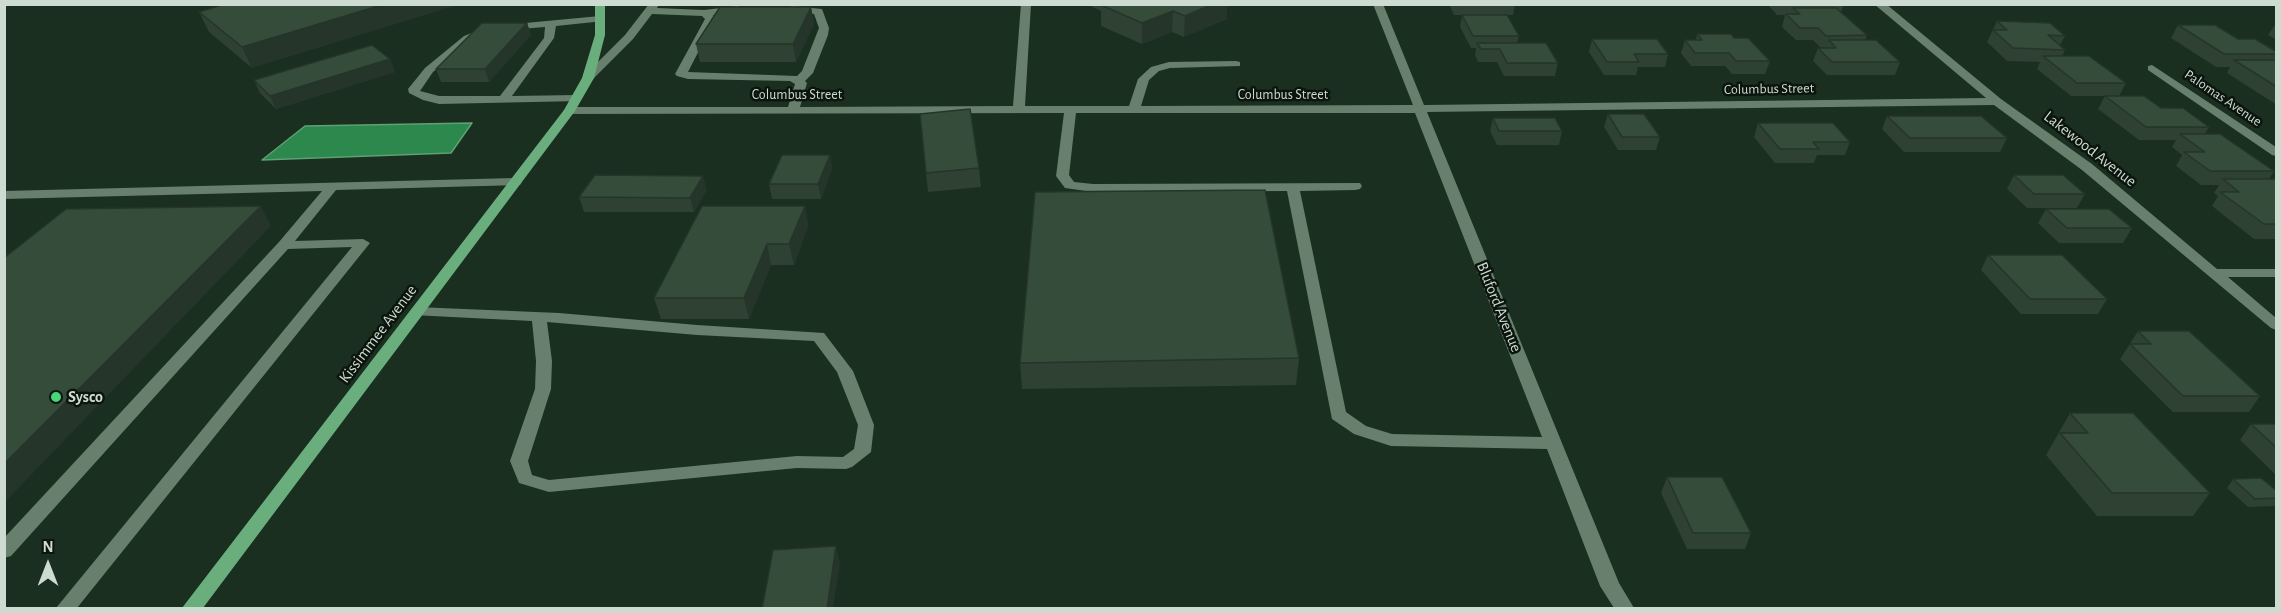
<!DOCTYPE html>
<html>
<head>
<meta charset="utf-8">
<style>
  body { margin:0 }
  #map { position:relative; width:2281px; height:613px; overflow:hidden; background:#1a2f1f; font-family:"Alegreya Sans",sans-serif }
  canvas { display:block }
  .frame { position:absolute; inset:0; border:6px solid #cedbd0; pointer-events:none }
  .north { position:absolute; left:18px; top:535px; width:60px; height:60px; -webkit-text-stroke:4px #0b150e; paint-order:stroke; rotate:0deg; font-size:16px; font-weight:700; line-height:24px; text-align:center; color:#cedbd0 }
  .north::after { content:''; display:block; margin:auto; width:21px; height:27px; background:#cedbd0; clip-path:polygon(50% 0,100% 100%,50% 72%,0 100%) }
</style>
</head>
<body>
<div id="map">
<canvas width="2281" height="613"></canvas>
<div class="frame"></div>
<div class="north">N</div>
</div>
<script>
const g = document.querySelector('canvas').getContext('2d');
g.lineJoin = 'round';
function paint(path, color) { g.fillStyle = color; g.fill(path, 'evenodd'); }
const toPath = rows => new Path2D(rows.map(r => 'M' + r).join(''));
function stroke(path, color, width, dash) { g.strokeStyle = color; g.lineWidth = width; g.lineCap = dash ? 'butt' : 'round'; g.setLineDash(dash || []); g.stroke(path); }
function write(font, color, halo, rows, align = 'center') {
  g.font = font + ' "Alegreya Sans",sans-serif'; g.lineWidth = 5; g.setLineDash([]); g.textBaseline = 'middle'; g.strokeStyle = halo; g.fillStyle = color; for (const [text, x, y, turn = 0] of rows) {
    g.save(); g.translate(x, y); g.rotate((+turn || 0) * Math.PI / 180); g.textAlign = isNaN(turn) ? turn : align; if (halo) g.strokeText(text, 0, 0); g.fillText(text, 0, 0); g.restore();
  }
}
const water = toPath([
  [472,123,451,153,262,160,305,126,472,123]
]);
paint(water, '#2c884c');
stroke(water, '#5da174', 1.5);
paint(toPath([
  [649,4,659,4,657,8,704,10,738,6,743,9,738,12,713,15,715,19,688,72,797,76,802,71,819,28,814,14,792,12,787,9,792,6,822,9,829,28,828,35,813,73,805,81,807,83,800,107,1013,106,1021,4,1031,4,1025,106,1129,106,1138,79,1151,67,1169,62,1236,61,1240,62,1240,66,1170,68,1159,71,1149,80,1141,106,1413,105,1373,4,1383,4,1424,105,1986,98,1874,4,1886,4,2001,99,2092,164,2217,269,2276,269,2276,277,2228,277,2276,318,2276,330,2271,328,2082,170,1994,105,1427,112,1619,583,1634,608,1614,608,1600,586,1547,449,1391,446,1354,434,1332,419,1287,191,1093,192,1065,188,1056,176,1064,113,565,114,563,111,569,107,788,107,795,84,790,81,688,79,677,76,675,74,705,19,702,16,652,14,633,39,592,80,584,80,584,76,625,35,649,4],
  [1076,113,1415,113,1542,437,1392,434,1366,426,1346,412,1300,191,1355,190,1360,189,1362,186,1360,183,1093,184,1074,182,1069,175,1076,113],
  [600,16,604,17,604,21,556,26,554,38,512,96,576,95,580,97,580,101,439,104,423,100,409,93,408,89,425,68,464,36,479,30,483,31,483,35,472,40,433,72,420,91,439,96,500,96,544,38,545,27,508,30,503,27,504,25,600,16],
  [2152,65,2276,147,2276,156,2272,155,2148,70,2148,66,2152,65],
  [515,178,520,179,522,182,520,185,336,190,295,241,363,239,370,243,77,608,56,608,352,247,288,249,11,556,4,558,4,538,279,242,322,191,4,199,4,191,515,178],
  [417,307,559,313,697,325,824,333,853,371,874,425,871,452,852,467,846,469,797,468,549,492,519,483,510,461,535,389,536,361,532,321,412,315,409,312,417,307],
  [547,322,697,335,814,341,837,372,858,425,854,449,843,457,797,456,549,480,532,475,528,461,551,389,552,361,547,322]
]), '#677f6c');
paint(toPath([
  [595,4,605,4,605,35,594,78,575,111,203,608,182,608,564,110,582,78,595,35,595,4]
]), '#6bae7d');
paint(toPath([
  [225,4,252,68,209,32,199,12],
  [1087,4,1234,4,1227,7,1227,19,1184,37,1172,32,1142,44,1101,26,1101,11],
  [1449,4,1515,4,1513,15,1507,15,1519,36,1517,43,1558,63,1555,76,1504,76,1497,62,1478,62,1475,55,1476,48,1471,48,1460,27,1462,15,1454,15],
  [1767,4,1844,4,1841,12,1867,35,1865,40,1900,62,1895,75,1827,75,1813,61,1818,48,1821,48,1813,40,1796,40,1782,27,1785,15,1777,15],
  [811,7,814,24,796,62,700,62,696,44],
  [1997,21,2065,36,2060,45,2065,50,2062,56,2126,83,2119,96,2161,108,2209,127,2205,134,2274,171,2269,179,2277,179,2277,239,2254,239,2212,206,2218,196,2214,193,2219,185,2201,185,2176,166,2182,155,2172,147,2176,140,2139,140,2098,109,2105,96,2071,96,2037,69,2040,62,2007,61,1987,42],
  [527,23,531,35,489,82,441,82,436,69],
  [2276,23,2277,23,2277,40,2268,35],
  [2178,25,2238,39,2277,52,2277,105,2227,73,2230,67,2216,67,2171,38],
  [1697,34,1734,38,1770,61,1765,74,1732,74,1725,66,1691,66,1681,53,1685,40,1696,40],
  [1592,39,1668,54,1665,67,1638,67,1636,75,1604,75,1589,52],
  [390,59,395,72,276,109,260,93,254,80],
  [1608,114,1660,137,1656,150,1618,150,1604,127],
  [1887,116,2007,138,2000,152,1904,152,1882,129],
  [1493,118,1562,131,1559,145,1497,145,1490,131],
  [1758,123,1850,142,1845,155,1817,155,1814,163,1775,163,1754,137],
  [830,155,832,169,821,199,772,199,769,184],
  [979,168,981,187,928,192,926,173],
  [2014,175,2085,194,2077,208,2027,208,2007,189],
  [707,190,694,212,584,212,579,197],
  [805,206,808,226,794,265,771,265,749,319,661,319,654,298],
  [2046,209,2132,228,2123,243,2059,243,2038,223],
  [1988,255,2107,299,2098,314,2021,314,1981,270],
  [2138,331,2260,396,2249,412,2173,412,2120,359],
  [1299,358,1296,385,1022,389,1020,363],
  [2070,413,2210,493,2193,516,2097,516,2046,455],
  [2251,424,2277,424,2277,474,2275,474,2240,440],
  [1667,477,1751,533,1745,549,1687,549,1661,493],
  [2233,479,2277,491,2277,506,2248,507,2227,488]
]), '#2e4133');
paint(toPath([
  [385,4,461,4,252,68,242,47],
  [1213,4,1234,4,1227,7,1227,19,1184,37,1185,16],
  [811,7,814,24,796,62,793,44],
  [1173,11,1172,32,1142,44,1142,23],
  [527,23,531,35,489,82,485,69],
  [390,59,395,72,276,109,270,96],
  [830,155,832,169,821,199,818,184],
  [703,176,707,190,694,212,690,198],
  [261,206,271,226,4,503,4,464],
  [805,206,808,226,794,265,789,244],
  [767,244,771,265,749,319,744,298],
  [836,546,840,563,833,609,827,609]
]), '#253529');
const building = toPath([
  [225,4,385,4,242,47,199,12,225,4],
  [1103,4,1213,4,1185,16,1173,11,1142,23,1101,5,1103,4],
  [720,7,811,7,793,44,696,44,720,7],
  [1793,8,1836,8,1867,35,1826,36,1818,28,1800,28,1786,14,1800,14,1793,8],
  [1462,15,1507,15,1519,36,1473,36,1462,15],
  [1997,21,2050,23,2065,36,2048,35,2065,50,2013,48,1993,30,2007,30,1997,21],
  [482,23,527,23,485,69,436,69,482,23],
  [2178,25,2215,25,2238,39,2255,39,2277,52,2277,54,2224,54,2178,25],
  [1697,34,1731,34,1734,38,1748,38,1770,61,1736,61,1729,53,1695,53,1685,40,1702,40,1697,34],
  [1592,39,1657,39,1668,54,1634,54,1639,62,1607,62,1592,39],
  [1829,40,1876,40,1900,62,1832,62,1818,48,1836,48,1829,40],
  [1477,43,1546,43,1558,63,1507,63,1500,49,1481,49,1477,43],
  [372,45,390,59,270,96,254,80,372,45],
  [2043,56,2089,56,2126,83,2077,83,2043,56],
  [2234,60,2277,60,2277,87,2234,60],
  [2105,96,2144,96,2161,108,2183,108,2209,127,2146,127,2105,96],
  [970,109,979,168,926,173,920,114,970,109],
  [1608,114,1644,114,1660,137,1622,137,1608,114],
  [1887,116,1981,116,2007,138,1910,138,1887,116],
  [1493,118,1555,118,1562,131,1499,131,1493,118],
  [1758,123,1833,123,1850,142,1813,142,1819,149,1780,149,1758,123],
  [2180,134,2220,134,2274,171,2210,171,2184,152,2205,152,2180,134],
  [782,155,830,155,818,184,769,184,782,155],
  [595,175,703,176,690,198,579,197,595,175],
  [2014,175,2063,175,2085,194,2034,194,2014,175],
  [2223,179,2277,179,2277,224,2264,224,2220,192,2239,192,2223,179],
  [1265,190,1299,358,1020,363,1035,192,1265,190],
  [261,206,4,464,4,258,66,209,261,206],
  [702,206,805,206,789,244,767,244,744,298,654,298,702,206],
  [2046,209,2109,209,2132,228,2067,228,2046,209],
  [1988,255,2062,255,2107,299,2030,299,1988,255],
  [2138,331,2189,331,2260,396,2183,396,2130,344,2151,344,2138,331],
  [2070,413,2133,413,2210,493,2112,493,2060,433,2088,433,2070,413],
  [2251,424,2277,424,2277,448,2251,424],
  [1667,477,1722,477,1751,533,1693,533,1667,477],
  [2261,478,2277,491,2277,498,2255,499,2233,479,2261,478],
  [836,546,827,609,762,609,773,550,836,546]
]);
paint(building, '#354c3b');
stroke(building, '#253529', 1.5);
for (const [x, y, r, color] of [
  [56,397,6,"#46d779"]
]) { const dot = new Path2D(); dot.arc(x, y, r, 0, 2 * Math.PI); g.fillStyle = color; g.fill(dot); stroke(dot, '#0b150e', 2); }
write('14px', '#cedbd0', '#0b150e', [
  ["Columbus Street",1769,89,-1],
  ["Columbus Street",797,95],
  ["Columbus Street",1283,95],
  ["Palomas Avenue",2223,98,34]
]);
write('16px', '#cedbd0', '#0b150e', [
  ["Lakewood Avenue",2090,149,38],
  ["Bluford Avenue",1499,307,68],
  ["Kissimmee Avenue",378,334,-53]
]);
write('bold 16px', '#cedbd0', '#0b150e', [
  ["Sysco",68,397]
], 'left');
</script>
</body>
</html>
